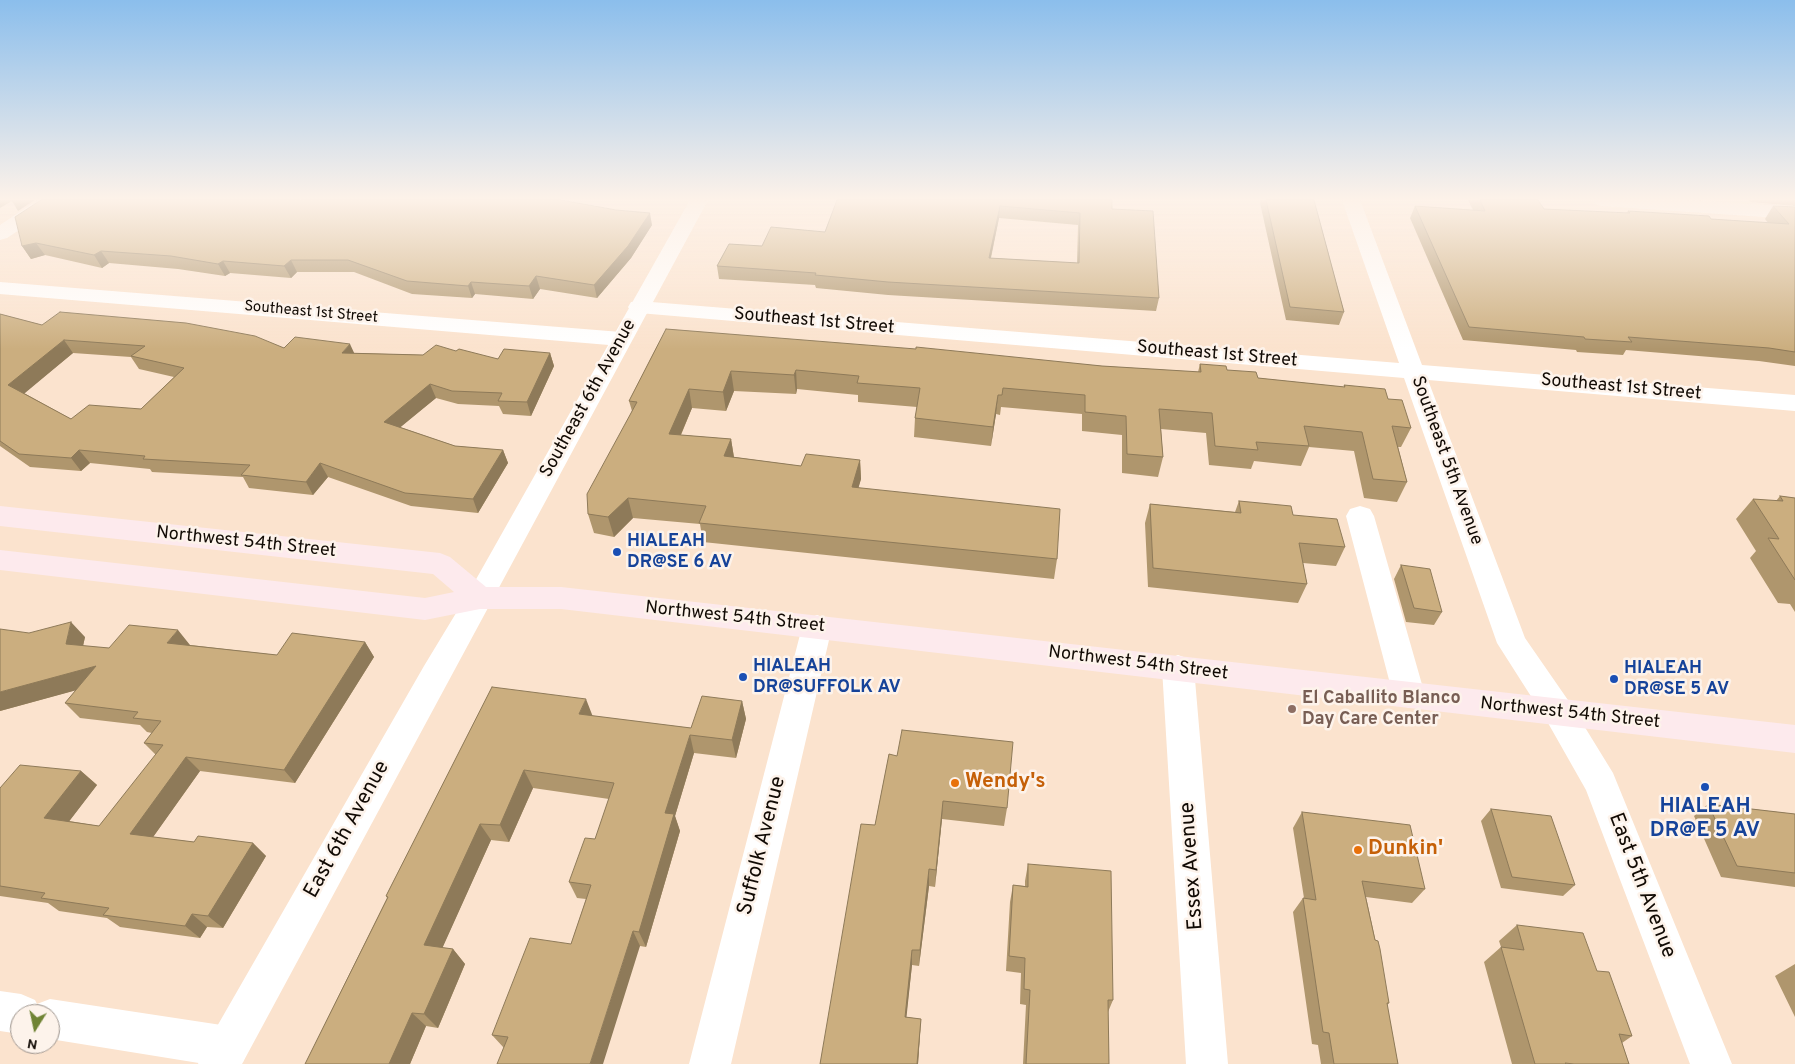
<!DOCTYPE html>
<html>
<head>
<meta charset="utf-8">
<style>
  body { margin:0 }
  #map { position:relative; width:1795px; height:1064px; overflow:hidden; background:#fbe3ce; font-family:Overpass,sans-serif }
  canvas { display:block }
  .north { position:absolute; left:10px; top:1004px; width:50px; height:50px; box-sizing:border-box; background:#fdf3eb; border:1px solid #9f968f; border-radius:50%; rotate:190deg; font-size:14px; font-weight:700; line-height:20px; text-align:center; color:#110a04 }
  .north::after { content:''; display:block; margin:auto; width:18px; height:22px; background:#708435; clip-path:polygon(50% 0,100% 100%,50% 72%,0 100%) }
</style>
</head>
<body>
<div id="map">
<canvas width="1795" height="1064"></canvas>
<div class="north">N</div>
</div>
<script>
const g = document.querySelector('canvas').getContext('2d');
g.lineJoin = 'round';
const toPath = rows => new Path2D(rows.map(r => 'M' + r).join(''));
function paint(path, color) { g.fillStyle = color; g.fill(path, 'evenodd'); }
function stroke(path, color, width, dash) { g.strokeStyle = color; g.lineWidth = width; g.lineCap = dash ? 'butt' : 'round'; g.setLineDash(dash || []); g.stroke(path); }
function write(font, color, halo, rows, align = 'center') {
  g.font = font + ' Overpass,sans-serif'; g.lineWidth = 5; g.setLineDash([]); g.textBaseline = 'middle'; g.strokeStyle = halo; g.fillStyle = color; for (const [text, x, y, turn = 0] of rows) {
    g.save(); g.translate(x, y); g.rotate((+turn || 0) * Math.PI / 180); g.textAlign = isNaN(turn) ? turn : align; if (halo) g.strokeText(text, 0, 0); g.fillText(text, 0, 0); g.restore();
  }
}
paint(toPath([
  [38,200,60,200,58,204,7,238,0,240,0,225,38,200],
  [1342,200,1360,200,1422,365,1795,395,1795,411,1428,380,1525,638,1570,703,1613,773,1732,1064,1690,1064,1586,790,1548,723,1497,643,1404,378,639,313,631,312,628,307,631,302,639,301,1399,363,1342,200],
  [1593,200,1686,200,1795,207,1795,219,1602,206,1595,204,1593,200],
  [0,282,621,332,629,334,632,339,629,344,621,346,0,294,0,282],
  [1360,506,1370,509,1374,516,1425,695,1420,704,1409,708,1398,704,1393,695,1346,516,1350,509,1360,506],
  [817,615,828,619,832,627,731,1064,689,1064,802,627,806,619,817,615],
  [1178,655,1189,659,1194,668,1228,1064,1186,1064,1162,668,1167,659,1178,655],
  [0,991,21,994,35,1000,37,1004,50,999,228,1026,243,1032,249,1047,243,1062,237,1064,205,1064,50,1039,50,1014,20,1014,20,1034,0,1031,0,991]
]), '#fff');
paint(toPath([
  [690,200,708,200,242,1064,198,1064,204,1049,424,666,470,590,690,200]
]), '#fff');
paint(toPath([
  [0,506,440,553,450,557,486,587,561,587,1795,725,1795,753,561,609,480,609,425,620,0,570,0,550,425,598,454,592,433,574,0,526,0,506]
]), '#fdeaed');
paint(toPath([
  [41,200,652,225,631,258,597,298,540,289,533,299,475,294,472,298,412,294,354,272,297,272,291,278,230,273,225,276,178,269,109,263,102,268,45,255,31,259,22,246],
  [837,200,1112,209,1159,298,1156,311,888,295,816,288,815,285,719,279,717,266,762,246,825,232],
  [999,218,1078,225,1077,263,991,258],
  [1261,200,1314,200,1344,312,1339,325,1286,320,1260,203],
  [1468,200,1538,200,1544,209,1626,213,1628,211,1711,219,1768,223,1765,219,1773,206,1795,207,1795,366,1759,361,1626,350,1623,355,1577,352,1576,350,1463,340,1410,218,1415,206,1473,210],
  [1749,200,1795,200,1795,206,1751,202],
  [0,314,42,325,284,348,355,353,423,355,456,351,498,359,550,353,554,366,531,416,503,414,499,406,458,404,436,398,400,427,455,446,503,450,508,463,478,513,411,506,328,477,313,495,249,488,243,477,152,472,150,469,90,463,81,471,30,467,0,446],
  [73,353,131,357,139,369,174,377,141,409,71,419,24,393],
  [666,329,1102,366,1198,372,1200,364,1227,370,1258,378,1344,387,1344,385,1388,399,1411,428,1401,447,1398,447,1407,482,1397,502,1364,498,1354,451,1309,447,1301,466,1254,461,1251,469,1209,465,1206,433,1161,429,1163,457,1158,477,1122,473,1122,435,1082,431,1082,414,1001,407,1000,415,996,414,991,446,914,437,915,418,917,407,858,402,858,395,797,389,796,394,734,391,726,411,692,408,681,435,731,439,734,457,801,466,860,460,861,479,858,488,1057,559,1054,579,703,542,700,524,633,518,614,537,594,533,588,514,632,411,629,401],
  [1780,496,1795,498,1795,612,1790,604,1778,603,1750,558,1756,551,1736,519,1753,499,1776,501],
  [1239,501,1293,515,1345,547,1336,566,1303,563,1307,584,1298,603,1148,587,1145,523,1150,504,1235,512],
  [1401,565,1442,612,1434,625,1406,622,1394,579],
  [29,633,85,637,83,646,109,648,190,645,277,655,365,642,374,657,295,783,200,771,153,837,194,842,253,843,266,856,223,928,207,927,200,938,120,927,107,918,59,911,48,903,0,896,0,788,81,771,97,785,69,821,99,826,156,755,144,743,152,733,147,732,140,725,80,718,65,703,76,690,0,711],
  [492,687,592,716,691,728,742,701,746,719,736,758,694,753,675,816,680,831,646,947,640,946,504,1048,492,1035,571,944,586,899,577,898,569,882,595,839,609,799,533,788,509,842,491,840,442,948,453,949,465,964,438,1028,426,1026,410,1064,305,1064,387,898,386,896],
  [889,754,1007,808,1004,826,942,819,935,887,929,886,919,966,912,965,906,1017,921,1019,918,1064,820,1064,875,825],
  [1708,804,1795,814,1795,887,1721,877,1694,816],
  [1491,809,1575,885,1563,896,1501,888,1481,821],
  [1302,812,1425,889,1412,903,1366,897,1389,1003,1387,1005,1398,1064,1321,1064,1318,1045,1312,1044,1293,912,1303,898,1304,898,1293,828],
  [1028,864,1113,1000,1108,1012,1109,1064,1023,1064,1026,1005,1020,1004,1021,973,1006,971,1010,902,1013,885,1025,886,1025,881],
  [1517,925,1597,971,1632,1036,1622,1043,1629,1064,1512,1064,1484,962,1501,947,1499,941],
  [1795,964,1795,1017,1775,976]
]), '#af966d');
paint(toPath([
  [0,200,35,200,18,211,12,201,0,208],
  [1000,206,999,218,988,270,989,258],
  [650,213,652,225,631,258,597,298,594,285],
  [36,243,45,255,31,259,22,246],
  [101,251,109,263,102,268,94,255],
  [291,260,297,272,291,278,284,266],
  [223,261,230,273,225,276,218,264],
  [536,276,540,289,533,299,529,286],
  [471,282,475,294,472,298,468,286],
  [64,340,73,353,19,398,8,385],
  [350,344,356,357,342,353],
  [550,353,554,366,531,416,527,402],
  [796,370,797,389,796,394,794,375],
  [731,371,734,391,726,411,723,392],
  [430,384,436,398,391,435,384,422],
  [689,389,692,408,673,453,669,434],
  [998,395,996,414,991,446,993,427],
  [731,439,734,458,724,456],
  [79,450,90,463,81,471,71,458],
  [503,450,508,463,478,513,473,499],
  [860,460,861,479,853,507,852,487],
  [320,463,328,477,313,495,306,482],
  [628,498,633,518,614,537,608,517],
  [71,622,85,637,80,659,66,644],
  [178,630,190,645,180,658,167,643],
  [365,642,374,657,295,783,284,770],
  [96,666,110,681,0,711,0,692],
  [586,699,593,717,579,714],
  [742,701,746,719,736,758,732,740],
  [690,735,694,753,675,816,680,831,646,947,639,932,665,813],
  [186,757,200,771,146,847,130,834],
  [524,770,533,788,509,842,500,825],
  [81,771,97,785,61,832,44,818],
  [943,801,942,819,935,887,936,870],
  [480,824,491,840,437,960,424,945],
  [253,843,266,856,223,928,208,916],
  [929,869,929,886,919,966,920,950],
  [192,914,207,927,200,938,185,926],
  [633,931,640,946,603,1064,590,1064],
  [453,949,465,964,438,1028,424,1014],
  [912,950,912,965,905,1031,905,1017],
  [412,1013,426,1026,410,1064,389,1064],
  [921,1019,918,1064,917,1064]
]), '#8e7a59');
const building = toPath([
  [41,200,561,200,616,210,650,213,628,246,594,285,536,276,529,286,471,282,468,286,407,281,348,260,291,260,284,266,223,261,218,264,171,256,101,251,94,255,36,243,22,246,15,217,41,200],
  [837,200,1112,200,1112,209,1153,211,1159,298,888,282,815,275,816,273,717,266,729,244,762,246,771,227,825,232,837,200],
  [1000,206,1080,213,1079,263,989,258,1000,206],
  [1266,200,1314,200,1344,312,1290,307,1266,200],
  [1480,200,1538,200,1544,209,1630,213,1628,211,1709,216,1711,219,1789,224,1773,206,1795,207,1795,352,1769,348,1628,337,1632,342,1585,339,1584,337,1469,327,1415,206,1485,211,1480,200],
  [60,312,186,323,255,336,284,348,295,337,350,344,342,353,423,355,436,345,456,351,459,349,498,359,504,349,550,353,527,402,498,401,502,393,452,391,430,384,384,422,455,446,503,450,473,499,405,493,320,463,306,482,241,475,250,465,143,459,145,456,79,450,71,458,19,454,0,441,0,314,42,325,60,312],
  [64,340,145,346,131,356,184,368,141,409,89,405,71,419,8,385,64,340],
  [666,329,916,349,916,347,1102,366,1201,372,1200,364,1226,366,1227,370,1256,372,1258,378,1345,387,1344,385,1385,389,1388,399,1402,400,1411,428,1392,426,1407,482,1373,479,1362,432,1304,426,1309,446,1256,442,1258,450,1215,446,1212,413,1159,409,1163,457,1127,454,1126,416,1085,412,1085,395,1003,388,1002,395,998,395,993,427,915,418,920,388,857,383,859,376,796,370,794,375,731,371,723,392,689,389,669,434,731,439,724,456,801,466,806,454,860,460,852,487,1060,509,1057,559,699,523,706,506,628,498,608,517,588,514,587,494,637,402,629,401,666,329],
  [1780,496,1795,498,1795,580,1768,538,1779,539,1753,499,1783,501,1780,496],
  [1239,501,1291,506,1293,515,1337,519,1345,547,1299,543,1307,584,1153,568,1150,504,1241,513,1239,501],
  [1401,565,1430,569,1442,612,1414,608,1401,565],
  [71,622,66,644,109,648,129,625,178,630,167,643,277,655,292,633,365,642,284,770,186,757,130,834,194,842,198,836,253,843,208,916,192,914,185,926,103,915,109,908,41,898,45,893,0,886,0,788,20,765,81,771,44,818,99,826,163,745,144,743,161,721,133,718,138,712,65,703,96,666,0,692,0,629,29,633,71,622],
  [492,687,586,699,579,714,691,728,702,696,742,701,732,740,690,735,665,813,674,814,639,932,633,931,590,1064,497,1064,508,1037,492,1035,530,938,571,944,591,885,569,882,585,838,595,839,614,783,524,770,500,825,480,824,424,945,453,949,424,1014,412,1013,389,1064,305,1064,388,897,386,896,492,687],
  [902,730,1013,742,1007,808,943,801,936,870,929,869,920,950,912,950,905,1017,921,1019,917,1064,820,1064,861,824,875,825,889,754,897,756,902,730],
  [1708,804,1795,814,1795,873,1737,866,1708,804],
  [1491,809,1551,816,1575,885,1512,877,1491,809],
  [1302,812,1410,825,1425,889,1362,881,1375,940,1378,941,1380,949,1389,1003,1387,1003,1398,1064,1334,1064,1329,1033,1323,1032,1303,898,1316,900,1302,812],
  [1028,864,1111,871,1113,1000,1108,1000,1109,1064,1026,1064,1030,990,1024,989,1025,958,1009,956,1013,885,1028,887,1028,864],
  [1517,925,1583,933,1597,971,1609,972,1632,1036,1619,1034,1629,1064,1574,1064,1565,1063,1566,1064,1535,1064,1501,947,1524,950,1517,925]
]);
paint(building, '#cbae7f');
stroke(building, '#8e7a59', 1);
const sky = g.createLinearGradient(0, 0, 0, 349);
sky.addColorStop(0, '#8bbeec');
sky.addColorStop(0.57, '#fdf2e9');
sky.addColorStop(1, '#fdf2e900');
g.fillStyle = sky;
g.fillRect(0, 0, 1795, 349);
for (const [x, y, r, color] of [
  [617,552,5,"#1a4fb4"],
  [743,677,5,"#1a4fb4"],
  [1614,679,5,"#1a4fb4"],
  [1292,709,5,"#8d6e63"],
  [955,783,5,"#e8710a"],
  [1705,787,5,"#1a4fb4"],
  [1358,850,5,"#e8710a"]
]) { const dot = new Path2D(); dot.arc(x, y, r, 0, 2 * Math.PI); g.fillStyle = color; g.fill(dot); stroke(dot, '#fdf3eb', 2); }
write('15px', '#110a04', '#fdf3eb', [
  ["Southeast 1st Street",311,313,5]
]);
write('18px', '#110a04', '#fdf3eb', [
  ["Southeast 1st Street",814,322,5],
  ["Southeast 1st Street",1217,355,5],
  ["Southeast 1st Street",1621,388,5],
  ["Southeast 6th Avenue",589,399,-61],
  ["Southeast 5th Avenue",1446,461,70],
  ["Northwest 54th Street",246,543,6],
  ["Northwest 54th Street",735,618,6],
  ["Northwest 54th Street",1138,664,7],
  ["Northwest 54th Street",1570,714,6]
]);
write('bold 18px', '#164399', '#fdf3eb', [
  ["HIALEAH",627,542],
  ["DR@SE 6 AV",627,563],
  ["HIALEAH",753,667],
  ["DR@SUFFOLK AV",753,688],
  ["HIALEAH",1624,669],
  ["DR@SE 5 AV",1624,690]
], 'left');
write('bold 18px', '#785e54', '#fdf3eb', [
  ["El Caballito Blanco",1302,699],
  ["Day Care Center",1302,720]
], 'left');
write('bold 21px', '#c56008', '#fdf3eb', [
  ["Wendy's",965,783],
  ["Dunkin'",1368,850]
], 'left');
write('bold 21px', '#164399', '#fdf3eb', [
  ["HIALEAH",1705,808],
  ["DR@E 5 AV",1705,832]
]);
write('21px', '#110a04', '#fdf3eb', [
  ["East 6th Avenue",348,830,-61],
  ["Suffolk Avenue",763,846,-76],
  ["Essex Avenue",1193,866,-94],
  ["East 5th Avenue",1641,886,69]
]);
</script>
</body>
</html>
